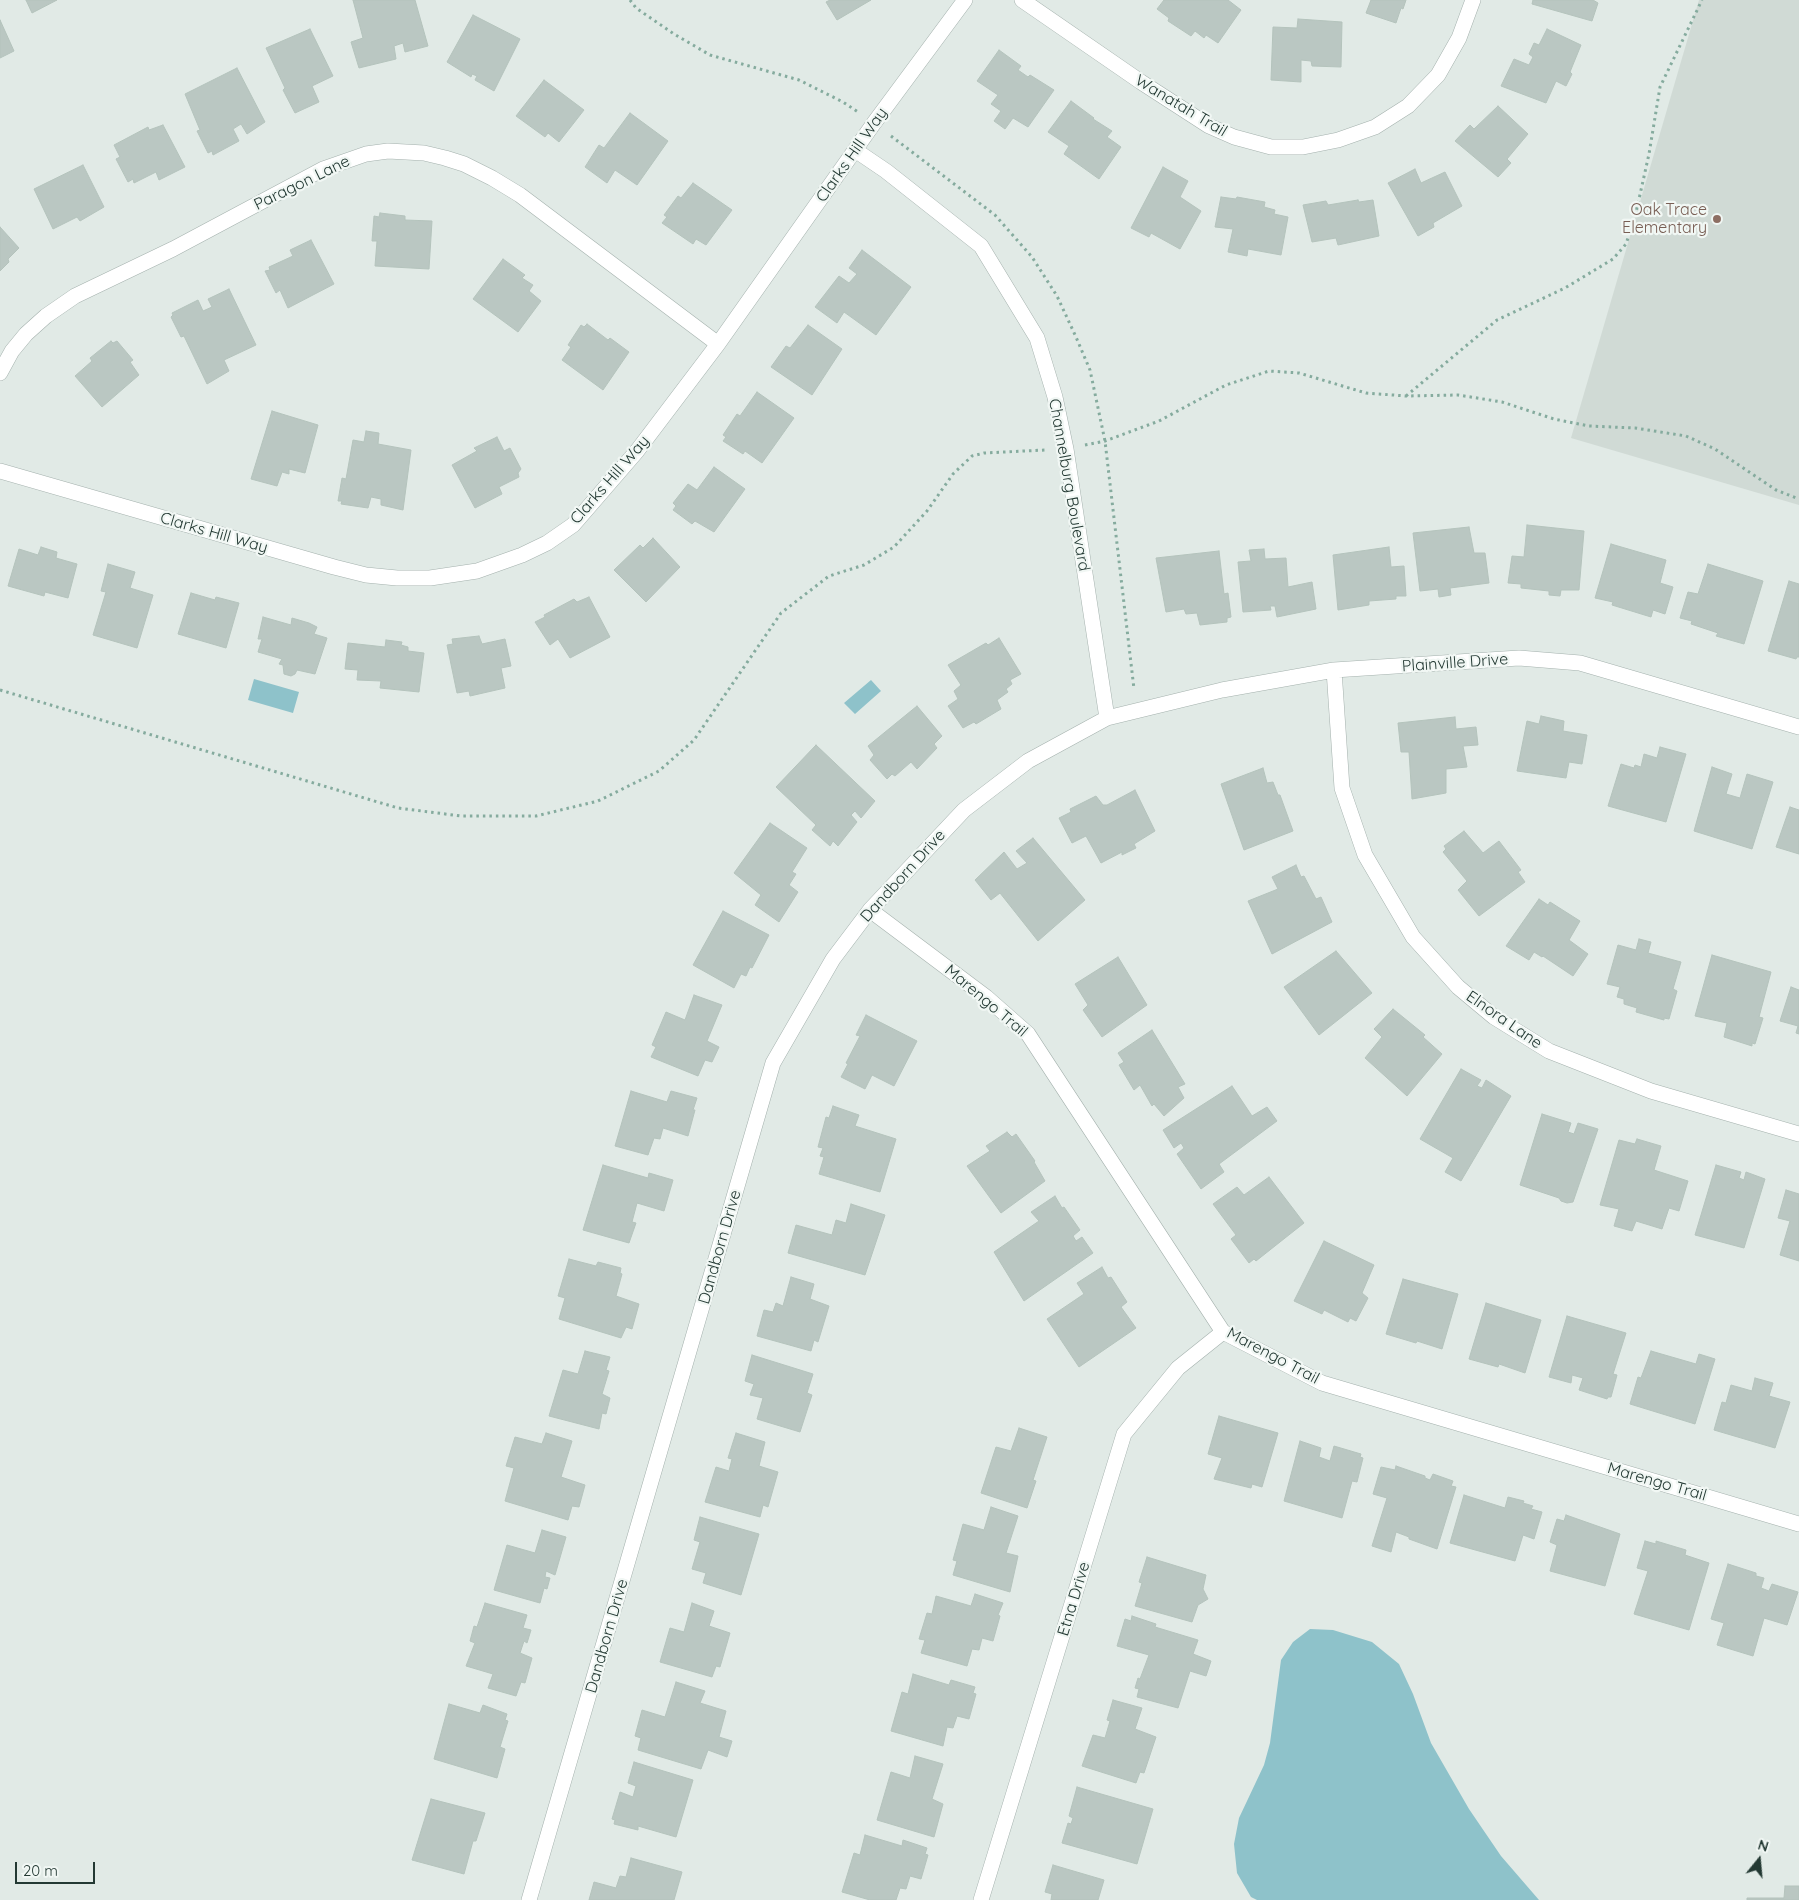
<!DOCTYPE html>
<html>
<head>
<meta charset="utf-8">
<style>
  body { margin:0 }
  #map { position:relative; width:1799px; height:1900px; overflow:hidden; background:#e1eae6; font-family:Quicksand,sans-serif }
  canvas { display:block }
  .north { position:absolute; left:1734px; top:1835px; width:50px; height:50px; -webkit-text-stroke:4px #f1f7f4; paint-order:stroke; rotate:17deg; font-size:14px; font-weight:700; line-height:20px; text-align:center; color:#233933 }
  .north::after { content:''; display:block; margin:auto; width:18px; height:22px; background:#233933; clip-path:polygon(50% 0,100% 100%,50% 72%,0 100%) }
  .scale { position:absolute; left:15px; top:1862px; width:80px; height:22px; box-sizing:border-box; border:2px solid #233933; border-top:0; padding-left:6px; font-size:15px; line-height:18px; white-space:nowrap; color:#233933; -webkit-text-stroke:4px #f1f7f4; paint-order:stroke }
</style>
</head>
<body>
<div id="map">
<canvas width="1799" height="1900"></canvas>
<div class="north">N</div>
<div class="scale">20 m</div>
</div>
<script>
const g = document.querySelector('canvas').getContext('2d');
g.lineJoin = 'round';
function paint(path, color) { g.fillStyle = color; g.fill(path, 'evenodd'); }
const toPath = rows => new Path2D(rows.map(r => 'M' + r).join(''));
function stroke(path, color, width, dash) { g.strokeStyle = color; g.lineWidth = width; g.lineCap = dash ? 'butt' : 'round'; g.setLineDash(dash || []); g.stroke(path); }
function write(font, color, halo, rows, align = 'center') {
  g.font = font + ' Quicksand,sans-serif'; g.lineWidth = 4.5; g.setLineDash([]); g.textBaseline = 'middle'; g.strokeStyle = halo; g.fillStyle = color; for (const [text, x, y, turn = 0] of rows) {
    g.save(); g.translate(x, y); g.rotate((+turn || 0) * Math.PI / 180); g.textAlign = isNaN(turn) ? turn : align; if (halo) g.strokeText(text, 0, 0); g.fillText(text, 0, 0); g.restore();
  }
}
paint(toPath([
  [1699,0,1799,0,1799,505,1571,438]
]), '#d0dad5');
paint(toPath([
  [254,679,299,692,293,713,248,700],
  [871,680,881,691,855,714,844,703],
  [1310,1629,1333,1630,1372,1642,1399,1664,1413,1694,1431,1743,1469,1809,1501,1856,1539,1900,1257,1900,1251,1897,1237,1873,1234,1844,1239,1818,1264,1765,1270,1743,1281,1660,1293,1642]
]), '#8ec2ca');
const building = toPath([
  [26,0,57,0,32,13,26,0],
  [353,0,415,0,428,46,405,52,403,43,394,46,396,59,359,68,351,42,363,38,353,0],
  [830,0,871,0,837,20,826,2,830,0],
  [1164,0,1228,0,1241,10,1218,43,1206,35,1204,38,1195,31,1191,36,1168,21,1169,18,1157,9,1164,0],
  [1371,0,1406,0,1403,9,1401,8,1396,23,1366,13,1371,0],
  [1533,0,1593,0,1598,3,1592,21,1532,4,1533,0],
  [473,15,520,39,494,91,475,80,477,76,472,74,471,77,447,62,473,15],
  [1298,19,1342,22,1341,67,1312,66,1311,61,1301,60,1301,82,1271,80,1273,27,1297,28,1298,19],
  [0,20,14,51,0,58,0,20],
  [310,29,333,76,312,86,319,102,295,113,283,90,285,88,266,48,310,29],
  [1547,29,1581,45,1570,72,1572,74,1566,86,1556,81,1546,103,1501,86,1514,59,1529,65,1533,57,1529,54,1534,43,1539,45,1547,29],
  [999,50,1021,66,1018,70,1028,77,1030,75,1054,90,1028,127,1013,118,1005,129,994,121,1001,111,991,104,998,95,977,81,999,50],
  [237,68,265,122,247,134,241,124,233,129,239,141,213,155,212,151,208,153,197,131,200,130,185,94,237,68],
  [544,80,584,110,559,142,548,133,545,137,516,116,544,80],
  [1071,101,1094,118,1093,119,1112,131,1107,137,1121,147,1099,179,1064,154,1069,146,1048,132,1071,101],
  [1498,106,1528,134,1507,159,1511,163,1498,177,1455,141,1470,125,1474,129,1498,106],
  [630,113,668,141,637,185,615,170,607,183,585,167,599,145,604,148,630,113],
  [163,125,185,167,159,180,156,172,134,183,133,179,128,182,116,159,120,157,114,145,148,127,149,130,163,125],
  [83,165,104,207,80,221,77,217,53,229,34,189,83,165],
  [1163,167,1188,181,1180,197,1201,211,1180,249,1151,233,1149,237,1131,228,1163,167],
  [1415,169,1421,183,1445,172,1462,206,1433,223,1434,227,1418,236,1388,183,1415,169],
  [693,183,732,210,706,245,696,239,693,244,662,223,667,217,664,215,678,196,681,198,693,183],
  [1221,197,1236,199,1237,197,1265,202,1264,207,1275,210,1274,214,1288,217,1281,255,1248,249,1247,256,1228,252,1233,229,1215,227,1221,197],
  [1358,200,1359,202,1373,200,1379,236,1338,245,1336,238,1312,242,1303,205,1326,201,1328,205,1358,200],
  [380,213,405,216,405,220,432,221,429,269,375,266,377,241,372,241,374,216,379,217,380,213],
  [0,227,19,248,8,259,9,262,0,271,0,227],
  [311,240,334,284,288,308,280,290,276,293,265,271,270,270,269,267,293,256,290,250,311,240],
  [862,250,911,287,876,335,844,312,837,323,815,307,839,276,849,283,857,274,849,268,862,250],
  [503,259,525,275,522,278,533,285,529,291,541,301,518,332,473,299,503,259],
  [229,289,256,345,224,360,229,371,207,384,184,336,181,337,171,317,173,315,172,313,198,300,203,311,212,307,208,299,229,289],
  [587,324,608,340,610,338,629,352,603,390,562,360,571,347,568,345,581,325,584,327,587,324],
  [808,325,842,349,812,395,771,367,786,346,790,348,808,325],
  [111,341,113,343,117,341,133,360,130,362,139,375,102,407,75,376,92,361,90,358,111,341],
  [757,392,794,418,762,463,745,451,743,454,723,441,726,437,723,435,737,414,740,416,757,392],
  [272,411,318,425,305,473,289,469,289,474,282,472,277,486,251,479,272,411],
  [366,431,379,433,378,444,411,450,403,510,381,505,381,499,371,497,368,508,341,504,342,501,338,501,342,478,346,479,353,440,364,442,366,431],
  [497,437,504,451,510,448,521,469,518,473,519,477,499,487,502,494,475,508,452,465,477,451,474,448,497,437],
  [714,467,745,489,714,532,695,521,692,524,673,510,676,506,673,503,688,484,697,490,714,467],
  [1527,525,1584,531,1579,590,1561,590,1560,596,1549,595,1549,591,1521,588,1521,584,1508,583,1512,556,1524,557,1527,525],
  [1469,527,1474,553,1485,553,1489,583,1450,588,1451,595,1439,597,1438,589,1420,591,1413,533,1469,527],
  [653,538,680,567,646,602,614,570,640,545,643,548,653,538],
  [1611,544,1666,560,1660,583,1673,587,1665,614,1653,610,1651,617,1612,605,1613,602,1595,598,1611,544],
  [41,547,57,552,56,558,77,564,68,598,45,592,44,596,8,586,19,549,38,555,41,547],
  [1389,547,1391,567,1404,566,1406,596,1396,596,1396,599,1369,601,1369,605,1338,610,1333,555,1389,547],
  [1264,549,1265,559,1286,558,1288,587,1312,582,1316,609,1277,617,1275,606,1270,606,1271,610,1243,612,1238,562,1251,561,1249,550,1264,549],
  [1219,551,1224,594,1228,593,1231,617,1227,618,1227,622,1200,625,1197,613,1186,614,1184,609,1166,612,1156,558,1219,551],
  [108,564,135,572,130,588,153,595,137,648,93,635,106,592,101,591,108,564],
  [1708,564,1763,581,1744,644,1716,636,1718,633,1691,624,1692,621,1680,618,1688,592,1698,594,1708,564],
  [1789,581,1799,584,1799,657,1797,657,1796,659,1768,651,1789,581],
  [191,593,215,600,216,597,239,603,226,648,178,634,191,593],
  [589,597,610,637,570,658,558,639,550,645,535,622,545,617,544,615,574,599,577,602,589,597],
  [263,617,291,625,292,618,309,623,317,627,314,634,327,638,315,674,297,670,295,674,291,676,284,674,283,665,279,664,282,659,258,652,262,639,258,639,263,617],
  [479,636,482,644,505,639,511,666,501,668,505,688,470,696,469,691,457,693,447,645,453,644,452,639,479,636],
  [999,638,1021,674,1010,680,1012,684,1006,689,1008,692,997,700,1001,709,976,724,974,722,963,728,948,706,958,699,954,691,961,685,948,665,986,643,988,645,999,638],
  [386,640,402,642,401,645,408,647,408,651,424,653,419,692,380,688,381,681,357,680,358,670,345,669,348,643,385,647,386,640],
  [917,706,942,736,934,744,937,748,917,769,911,762,895,776,892,774,887,779,870,760,874,755,868,746,917,706],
  [1541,716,1564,721,1563,731,1587,735,1582,764,1569,762,1566,778,1517,771,1527,721,1539,724,1541,716],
  [1455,717,1456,729,1476,727,1478,745,1463,746,1467,767,1446,769,1446,793,1412,799,1409,752,1401,752,1398,723,1455,717],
  [816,745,875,801,861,818,855,811,851,815,857,822,838,846,833,841,830,846,812,830,816,825,776,787,816,745],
  [1660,747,1686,754,1666,822,1608,806,1621,764,1634,768,1635,765,1641,767,1644,754,1657,758,1660,747],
  [1712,767,1732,774,1726,794,1740,798,1747,774,1773,782,1752,849,1694,831,1712,767],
  [1263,768,1267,783,1273,782,1278,795,1280,795,1293,831,1244,850,1221,784,1263,768],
  [1135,790,1155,831,1134,844,1136,848,1122,855,1122,852,1101,863,1086,836,1072,843,1059,818,1071,812,1070,809,1096,796,1103,805,1107,805,1135,790],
  [1790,807,1799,810,1799,854,1776,847,1790,807],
  [770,823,807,848,792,872,796,874,789,885,798,892,779,922,755,905,761,895,734,873,770,823],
  [1464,831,1483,853,1499,841,1521,870,1518,872,1525,882,1479,916,1458,890,1467,881,1443,852,1446,849,1444,846,1464,831],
  [1033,838,1085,900,1038,941,1000,893,991,900,975,880,1004,852,1017,869,1027,863,1016,851,1033,838],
  [1296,865,1301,877,1304,876,1316,899,1321,897,1332,922,1272,954,1248,901,1278,889,1272,877,1296,865],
  [1539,899,1548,905,1550,902,1580,921,1569,940,1588,954,1573,976,1543,956,1542,957,1534,952,1529,960,1506,946,1539,899],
  [723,911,769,935,752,968,750,967,746,976,741,974,734,988,693,965,723,911],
  [1639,939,1651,942,1648,953,1681,962,1673,989,1677,991,1669,1019,1664,1018,1664,1020,1636,1012,1637,1008,1624,1004,1624,999,1617,997,1620,987,1607,984,1618,945,1636,950,1639,939],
  [1336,951,1372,993,1319,1035,1284,987,1336,951],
  [1712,955,1771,972,1759,1017,1763,1018,1755,1044,1752,1043,1752,1046,1724,1037,1727,1023,1695,1016,1712,955],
  [1118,957,1147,1005,1102,1037,1083,1010,1088,1005,1075,984,1118,957],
  [1791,987,1799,990,1799,1034,1796,1033,1798,1026,1780,1021,1791,987],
  [694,995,722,1005,707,1041,719,1047,712,1062,705,1060,698,1076,651,1057,656,1047,652,1045,666,1012,685,1020,694,995],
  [1393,1009,1425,1035,1423,1037,1442,1054,1407,1096,1365,1058,1382,1037,1374,1029,1393,1009],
  [866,1015,917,1041,894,1086,872,1075,865,1089,841,1077,848,1064,846,1063,860,1036,856,1035,866,1015],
  [1152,1030,1185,1084,1178,1087,1184,1098,1164,1116,1154,1104,1152,1106,1140,1085,1134,1090,1119,1065,1124,1062,1118,1053,1152,1030],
  [1461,1069,1481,1080,1477,1086,1482,1088,1486,1080,1511,1096,1461,1181,1445,1172,1453,1158,1420,1139,1461,1069],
  [1232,1086,1252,1116,1267,1107,1277,1121,1219,1164,1224,1172,1201,1189,1177,1154,1184,1148,1181,1143,1174,1148,1163,1130,1232,1086],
  [631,1091,667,1102,671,1091,697,1098,693,1110,695,1110,688,1136,663,1128,660,1139,654,1138,648,1155,615,1146,631,1091],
  [833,1106,859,1115,855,1126,896,1139,880,1192,819,1174,824,1157,820,1156,823,1148,818,1147,826,1117,829,1118,833,1106],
  [1542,1114,1571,1123,1568,1132,1574,1134,1578,1123,1598,1129,1573,1202,1567,1203,1561,1201,1559,1198,1520,1185,1542,1114],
  [1007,1132,1012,1137,1016,1134,1035,1161,1034,1162,1045,1181,1001,1213,967,1166,990,1151,986,1146,1007,1132],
  [1637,1139,1661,1146,1654,1170,1688,1181,1679,1211,1669,1208,1662,1229,1636,1221,1632,1231,1614,1226,1619,1209,1600,1205,1619,1140,1635,1144,1637,1139],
  [603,1165,648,1178,649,1173,673,1180,664,1211,637,1203,632,1222,636,1223,629,1243,583,1230,603,1165],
  [1716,1165,1741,1172,1739,1178,1744,1180,1746,1172,1765,1179,1744,1248,1695,1235,1716,1165],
  [1269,1177,1304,1223,1256,1261,1254,1259,1249,1263,1231,1239,1236,1235,1213,1204,1237,1187,1244,1195,1269,1177],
  [1786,1190,1799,1194,1799,1261,1780,1255,1790,1221,1778,1218,1786,1190],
  [1055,1196,1062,1208,1064,1207,1080,1230,1073,1236,1076,1241,1082,1237,1093,1253,1024,1301,994,1252,1039,1221,1031,1212,1055,1196],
  [851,1204,885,1215,865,1275,788,1253,796,1225,832,1235,836,1220,846,1223,851,1204],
  [1324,1241,1374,1265,1362,1293,1368,1298,1356,1321,1350,1318,1348,1322,1324,1310,1322,1314,1294,1301,1324,1241],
  [569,1259,596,1266,598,1262,621,1268,620,1273,622,1274,616,1296,639,1304,632,1329,626,1327,621,1338,559,1319,565,1298,558,1296,569,1259],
  [1102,1267,1108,1278,1111,1277,1127,1302,1121,1307,1136,1328,1079,1367,1047,1319,1084,1294,1077,1283,1102,1267],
  [791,1277,814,1284,810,1299,829,1306,818,1342,814,1340,811,1351,757,1336,764,1310,773,1312,776,1303,783,1306,791,1277],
  [1403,1279,1458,1294,1442,1349,1417,1341,1416,1343,1386,1334,1403,1279],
  [1486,1303,1541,1320,1525,1373,1499,1364,1498,1367,1469,1359,1486,1303],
  [1567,1316,1626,1333,1613,1374,1617,1375,1611,1397,1608,1397,1607,1399,1579,1390,1583,1378,1572,1375,1571,1383,1549,1377,1567,1316],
  [585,1351,610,1357,606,1370,609,1371,602,1394,610,1398,606,1414,602,1413,599,1429,549,1416,563,1370,578,1374,585,1351],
  [1651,1351,1696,1364,1699,1354,1715,1359,1695,1424,1630,1404,1638,1377,1641,1378,1651,1351],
  [752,1355,813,1374,807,1393,812,1395,800,1432,757,1419,763,1398,750,1395,754,1384,745,1381,752,1355],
  [1755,1378,1773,1383,1769,1396,1790,1402,1775,1448,1714,1430,1722,1402,1726,1403,1731,1385,1752,1391,1755,1378],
  [1219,1416,1278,1433,1262,1487,1252,1484,1251,1488,1214,1479,1222,1458,1208,1454,1219,1416],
  [1019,1428,1047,1437,1033,1480,1036,1481,1027,1508,981,1493,996,1447,1011,1451,1019,1428],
  [546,1433,572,1441,561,1477,585,1485,579,1507,572,1506,568,1520,505,1501,514,1468,506,1466,515,1437,542,1444,546,1433],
  [736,1433,765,1442,759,1466,778,1472,768,1507,763,1505,760,1517,705,1502,716,1467,729,1471,732,1459,728,1458,736,1433],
  [1300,1441,1321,1448,1319,1457,1330,1461,1334,1446,1361,1454,1360,1457,1363,1458,1357,1482,1352,1481,1342,1518,1284,1501,1300,1441],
  [1396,1466,1425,1476,1425,1478,1430,1480,1433,1474,1453,1481,1451,1486,1456,1487,1437,1549,1409,1539,1409,1537,1396,1532,1391,1552,1372,1546,1387,1498,1373,1494,1381,1467,1395,1470,1396,1466],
  [1464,1495,1505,1508,1508,1497,1524,1501,1523,1503,1533,1506,1531,1509,1542,1512,1534,1539,1523,1535,1515,1561,1450,1543,1464,1495],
  [991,1507,1018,1516,1006,1553,1018,1556,1010,1592,953,1575,957,1561,953,1560,963,1524,984,1530,991,1507],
  [1566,1515,1620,1534,1605,1586,1550,1571,1557,1545,1550,1542,1557,1519,1564,1521,1566,1515],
  [700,1517,759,1534,741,1595,703,1583,706,1573,692,1569,700,1542,694,1540,700,1517],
  [542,1530,566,1537,555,1575,546,1571,545,1577,550,1578,547,1589,544,1588,540,1603,494,1590,507,1545,535,1553,542,1530],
  [1645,1541,1656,1544,1656,1541,1686,1550,1685,1555,1709,1563,1689,1630,1634,1614,1648,1571,1637,1568,1645,1541],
  [1147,1557,1206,1575,1203,1589,1208,1599,1198,1605,1192,1622,1135,1606,1142,1583,1139,1582,1147,1557],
  [1728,1564,1756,1573,1756,1576,1764,1578,1761,1588,1769,1591,1772,1584,1798,1592,1787,1625,1764,1618,1753,1656,1717,1645,1724,1623,1711,1619,1728,1564],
  [975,1594,1003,1603,998,1615,1000,1616,993,1641,982,1638,979,1650,972,1649,967,1666,921,1653,925,1640,919,1639,927,1613,932,1614,936,1596,971,1606,975,1594],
  [485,1603,527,1615,523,1628,531,1630,527,1643,524,1641,520,1653,532,1658,525,1683,521,1682,516,1696,488,1688,493,1674,466,1666,475,1643,470,1641,474,1626,477,1627,485,1603],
  [692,1603,714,1611,709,1626,730,1633,720,1667,716,1666,712,1677,660,1662,670,1628,684,1632,692,1603],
  [1132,1616,1156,1624,1155,1627,1198,1640,1193,1654,1211,1661,1206,1676,1190,1671,1178,1708,1137,1697,1139,1689,1135,1688,1138,1678,1140,1679,1149,1655,1117,1646,1125,1619,1131,1621,1132,1616],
  [913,1674,949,1685,951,1680,975,1687,973,1693,976,1694,969,1719,957,1716,953,1728,947,1727,943,1746,891,1731,902,1692,908,1694,913,1674],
  [676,1682,705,1691,700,1703,726,1711,719,1737,732,1741,727,1757,708,1750,701,1769,638,1750,641,1738,635,1736,642,1710,665,1717,676,1682],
  [1113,1700,1142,1708,1135,1729,1156,1737,1144,1773,1140,1772,1136,1783,1082,1766,1093,1735,1105,1738,1110,1721,1107,1720,1113,1700],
  [449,1704,480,1713,483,1705,507,1714,505,1720,508,1721,500,1747,505,1749,497,1778,434,1759,449,1704],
  [915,1756,943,1764,932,1799,943,1804,934,1837,877,1820,891,1772,910,1778,915,1756],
  [634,1762,693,1780,676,1837,638,1826,638,1830,614,1824,615,1820,612,1819,620,1792,633,1797,636,1786,628,1783,634,1762],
  [1077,1787,1153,1809,1137,1864,1062,1843,1068,1823,1071,1824,1073,1818,1069,1816,1077,1787],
  [431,1799,485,1813,476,1841,473,1841,464,1874,412,1860,431,1799],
  [865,1835,902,1846,903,1840,927,1848,925,1854,928,1855,921,1879,910,1876,906,1889,900,1888,896,1900,870,1900,842,1892,854,1853,860,1855,865,1835],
  [631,1858,682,1872,674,1900,589,1900,594,1882,616,1888,620,1876,626,1877,631,1858],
  [1053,1865,1104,1880,1098,1900,1051,1900,1052,1894,1045,1892,1053,1865],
  [1785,1886,1799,1886,1799,1900,1747,1900,1747,1898,1784,1898,1785,1886]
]);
paint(building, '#bac7c2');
stroke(building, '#b4c3bc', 1);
const minor = toPath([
  [1022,0,1141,82,1209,126,1234,137,1271,147,1303,147,1338,140,1375,127,1408,106,1438,75,1459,38,1473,0],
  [855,150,886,171,981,246,1037,338,1055,397,1066,449,1107,718],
  [0,373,12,351,26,334,46,316,75,296,173,249,323,169,366,154,388,151,424,153,445,158,464,164,492,178,520,195,718,344],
  [0,471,334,567,366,575,397,578,430,578,477,571,522,555,547,543,573,525,637,451,718,344,874,123,965,0],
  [1334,670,1342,788,1365,855,1413,937,1458,987,1494,1017,1549,1051,1651,1091,1799,1134],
  [870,910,986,997,1028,1034,1223,1332,1322,1383,1799,1524],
  [529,1900,773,1063,833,959,870,910,964,810,1028,761,1107,718,1222,690,1334,670,1519,658,1580,663,1799,727],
  [981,1900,1124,1434,1178,1368,1223,1332]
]);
stroke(minor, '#a4b1ad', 16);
stroke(toPath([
  [630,0,636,8,674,34,710,55,799,80,843,102,858,112],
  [891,136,995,215,1032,257,1057,296,1076,337,1090,370,1105,441,1134,689],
  [1406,396,1497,320,1565,288,1613,259,1626,244,1635,217,1649,154,1660,87,1702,0],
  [1085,445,1105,441,1159,421,1226,385,1269,371,1299,373,1366,393,1406,396,1458,395,1502,402,1554,419,1589,426,1635,428,1686,436,1715,449,1776,490,1799,499],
  [0,690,398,808,461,816,536,816,598,801,659,771,694,740,781,613,829,576,864,565,894,547,927,511,953,474,972,456,984,453,1045,450]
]), '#85ab9e', 3, [2.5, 4]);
stroke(minor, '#fff', 15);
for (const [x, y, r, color] of [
  [1717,219,5,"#8d6e63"]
]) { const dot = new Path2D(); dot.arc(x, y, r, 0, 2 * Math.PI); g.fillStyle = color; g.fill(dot); stroke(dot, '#f1f7f4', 2); }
write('16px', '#233933', '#f1f7f4', [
  ["Wanatah Trail",1181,106,31],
  ["Clarks Hill Way",852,155,-55],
  ["Paragon Lane",302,183,-26],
  ["Clarks Hill Way",610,480,-49],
  ["Channelburg Boulevard",1069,485,80],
  ["Clarks Hill Way",214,533,16],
  ["Plainville Drive",1455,663,-4],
  ["Dandborn Drive",903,876,-48],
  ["Marengo Trail",986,1001,40],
  ["Elnora Lane",1504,1020,35],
  ["Dandborn Drive",720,1247,-74],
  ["Marengo Trail",1273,1356,28],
  ["Marengo Trail",1657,1482,16],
  ["Etna Drive",1074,1599,-73],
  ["Dandborn Drive",607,1636,-74]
]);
write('16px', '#785e54', '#f1f7f4', [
  ["Oak Trace",1707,210],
  ["Elementary",1707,228]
], 'right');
</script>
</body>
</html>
